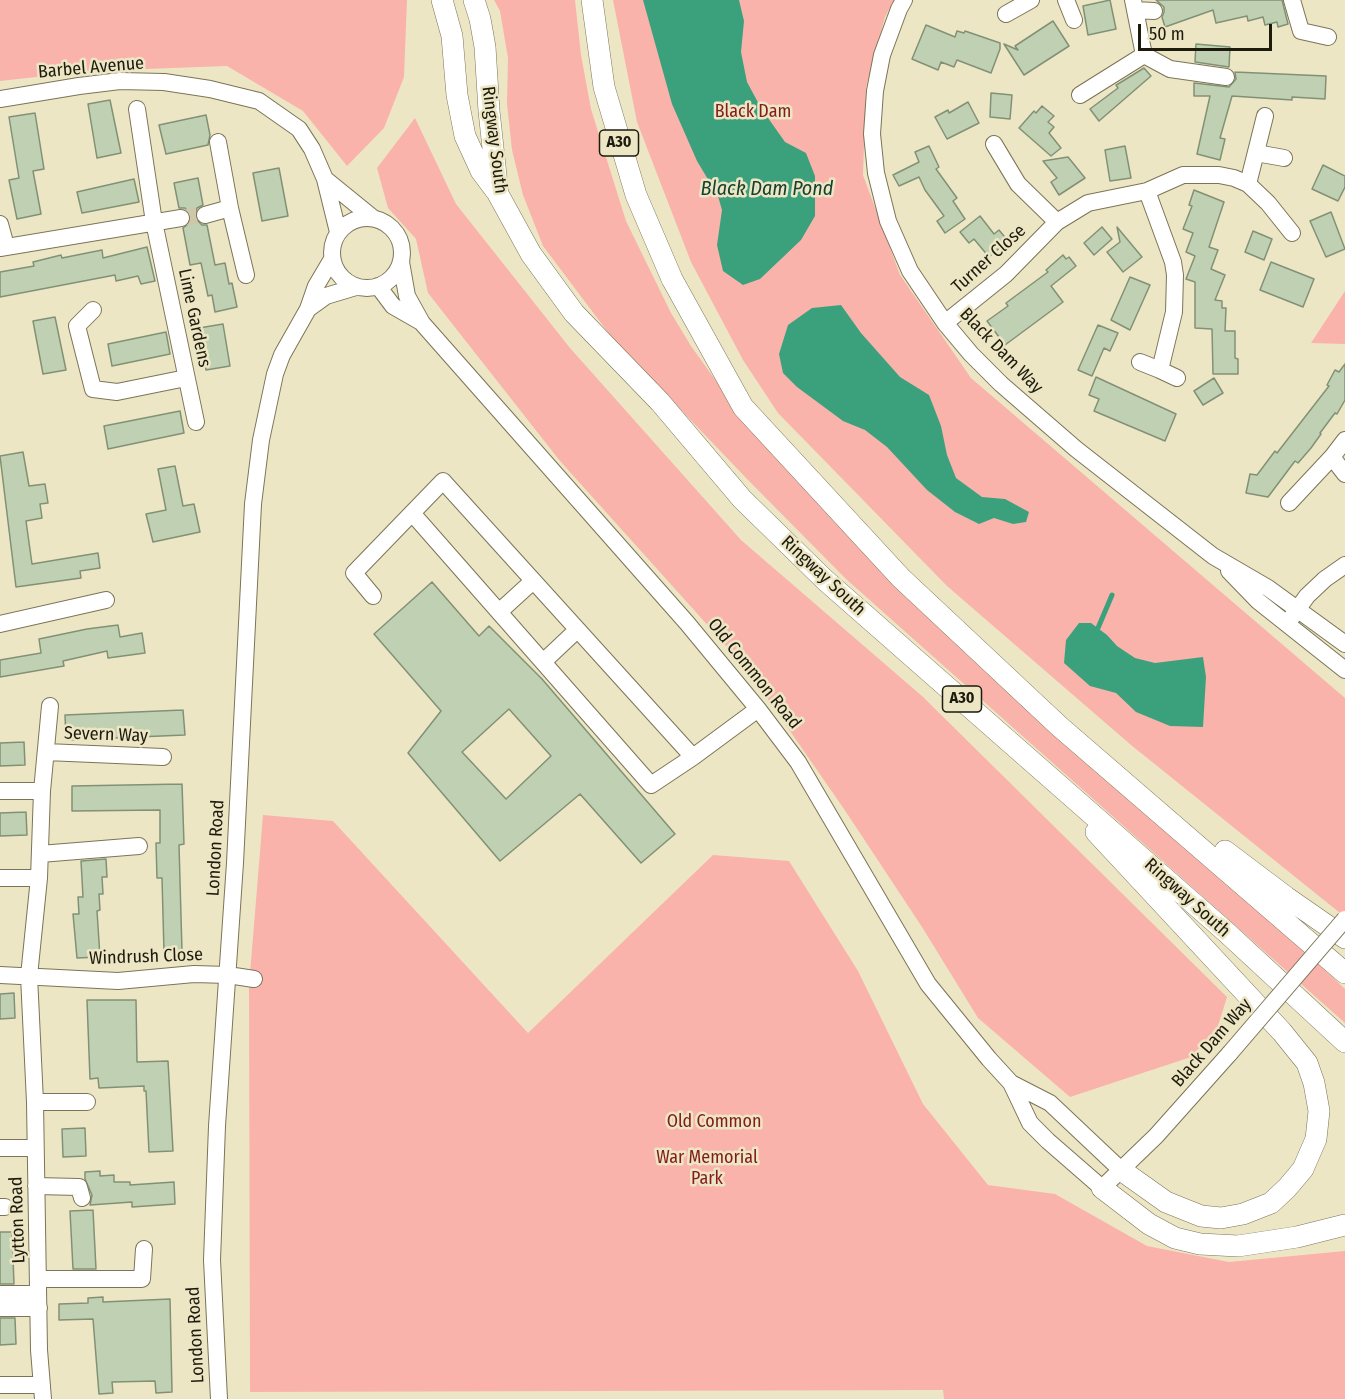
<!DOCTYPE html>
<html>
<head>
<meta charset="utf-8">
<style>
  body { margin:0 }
  #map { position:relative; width:1345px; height:1399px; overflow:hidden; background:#ede6c5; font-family:"Fira Sans Condensed",sans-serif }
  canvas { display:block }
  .scale { position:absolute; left:1138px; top:24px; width:134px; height:27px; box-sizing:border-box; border:3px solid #1d1a0e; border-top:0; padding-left:8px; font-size:18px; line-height:21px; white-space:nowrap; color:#1d1a0e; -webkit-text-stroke:4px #ede6c5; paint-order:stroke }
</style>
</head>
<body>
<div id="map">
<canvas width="1345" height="1399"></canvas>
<div class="scale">50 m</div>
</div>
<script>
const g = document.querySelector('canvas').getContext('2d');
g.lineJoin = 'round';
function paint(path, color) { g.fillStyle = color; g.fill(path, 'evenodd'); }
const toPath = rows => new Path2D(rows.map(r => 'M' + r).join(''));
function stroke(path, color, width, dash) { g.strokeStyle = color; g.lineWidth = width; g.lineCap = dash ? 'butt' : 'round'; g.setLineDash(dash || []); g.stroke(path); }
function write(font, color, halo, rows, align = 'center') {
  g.font = font + ' "Fira Sans Condensed",sans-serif'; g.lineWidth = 5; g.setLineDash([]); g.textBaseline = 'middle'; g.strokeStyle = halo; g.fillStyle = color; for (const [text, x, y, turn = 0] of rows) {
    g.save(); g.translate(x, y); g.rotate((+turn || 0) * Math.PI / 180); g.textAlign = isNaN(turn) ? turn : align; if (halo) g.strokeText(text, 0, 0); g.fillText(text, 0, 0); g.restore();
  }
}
paint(toPath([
  [0,0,407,0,404,77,384,128,347,166,303,111,227,66,91,71,0,81],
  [494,0,575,0,581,55,591,109,626,221,671,313,691,346,744,420,1345,989,1345,1023,846,579,749,481,613,339,543,246,523,195,512,150,507,104,508,58,500,11],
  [613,0,894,0,885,17,866,87,863,175,900,275,971,378,1345,698,1345,917,1131,745,947,586,778,413,743,360,691,262,637,122],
  [415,118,456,204,570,348,741,540,922,696,1227,997,1217,1029,1191,1057,1070,1097,978,1018,922,927,844,809,747,669,560,461,428,293,416,239,388,208,377,168],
  [1345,291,1345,344,1311,343],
  [263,815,333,821,528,1033,713,855,789,861,858,971,923,1104,988,1185,1055,1194,1147,1246,1229,1262,1345,1251,1345,1399,944,1399,943,1390,250,1392,249,986]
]), '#fab3ab');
paint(toPath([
  [643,0,739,0,744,21,741,52,747,82,761,108,785,142,806,153,815,176,815,216,801,240,760,279,743,285,723,271,717,245,722,210,718,196,697,161,672,104],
  [841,305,861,333,900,377,929,395,941,426,947,455,956,478,982,497,1005,499,1029,512,1026,522,1013,524,994,518,979,524,955,512,927,490,887,447,865,430,843,421,797,387,783,373,779,354,788,325,812,308],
  [1079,623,1091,623,1107,635,1117,646,1135,658,1155,663,1203,657,1206,677,1203,727,1170,726,1136,712,1116,693,1090,686,1064,663,1066,640]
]), '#3ba17d');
stroke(toPath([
  [1098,628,1112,595]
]), '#3ba17d', 5);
const building = toPath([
  [1110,0,1116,29,1088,35,1083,6,1110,0],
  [1156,0,1282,0,1288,24,1278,27,1277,22,1265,25,1263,17,1248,21,1247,16,1216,23,1213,10,1165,27,1162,17,1164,12,1164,7,1156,0],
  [1053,21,1069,46,1024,75,1004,44,1018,50,1015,46,1053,21],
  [926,25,955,37,957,31,964,33,965,31,1000,43,1000,49,991,73,957,60,954,67,941,62,938,70,912,59,926,25],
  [1196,44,1230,47,1229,67,1195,62,1196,44],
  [1144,68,1151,76,1099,121,1090,109,1118,88,1116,85,1118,84,1144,68],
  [1235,72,1326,76,1325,99,1292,97,1292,100,1232,96,1220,138,1225,139,1220,160,1197,154,1210,96,1194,96,1194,83,1229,87,1236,79,1235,72],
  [991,93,1012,95,1010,119,990,117,991,93],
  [110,100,121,153,97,158,88,104,110,100],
  [968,102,979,123,947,139,935,117,948,110,949,113,968,102],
  [1042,106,1054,116,1048,122,1054,127,1049,133,1061,148,1051,156,1019,128,1034,111,1036,113,1042,106],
  [35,113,44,169,33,171,41,214,17,219,9,180,19,178,9,117,35,113],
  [206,115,210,135,208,145,166,154,159,125,206,115],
  [929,146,939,167,936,169,957,198,953,201,965,219,945,233,937,221,944,216,925,190,919,177,899,186,893,175,919,162,915,152,929,146],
  [1125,146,1131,178,1110,181,1105,150,1125,146],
  [1068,157,1085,178,1059,195,1051,182,1057,178,1043,161,1068,157],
  [1323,165,1345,176,1345,187,1338,201,1312,189,1323,165],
  [279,168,288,216,262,221,253,173,279,168],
  [198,178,203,205,197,208,195,218,202,225,207,225,215,265,225,263,229,284,232,283,237,307,215,312,212,295,208,296,201,263,190,265,183,228,191,222,191,216,185,208,179,208,174,183,198,178],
  [134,179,139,202,82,213,77,192,134,179],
  [1194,190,1224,202,1209,247,1218,250,1211,269,1225,275,1215,300,1222,301,1222,308,1226,308,1225,331,1235,331,1235,358,1238,359,1238,374,1213,374,1212,329,1195,328,1195,282,1186,279,1195,256,1186,252,1193,233,1183,229,1192,206,1189,205,1194,190],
  [1331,212,1345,249,1326,257,1310,221,1331,212],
  [980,216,994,234,999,230,1008,241,989,257,974,239,969,243,960,232,980,216],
  [1102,227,1112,239,1094,255,1084,243,1102,227],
  [1117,227,1142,257,1123,272,1107,252,1120,242,1117,227],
  [1253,231,1272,239,1264,260,1245,252,1253,231],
  [147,247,155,281,141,284,138,276,116,281,115,275,0,297,0,272,34,266,33,262,61,255,62,258,102,250,103,258,147,247],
  [1063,255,1066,259,1069,257,1076,266,1051,286,1063,302,1005,345,987,321,1008,306,1006,303,1048,272,1046,270,1063,255],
  [1271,262,1314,279,1303,307,1260,290,1271,262],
  [1130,277,1150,285,1130,330,1111,320,1130,277],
  [55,317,66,370,43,374,33,321,55,317],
  [223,324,230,366,206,370,199,328,223,324],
  [1098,325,1118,333,1110,351,1104,348,1092,376,1078,370,1098,325],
  [166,332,170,354,112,366,108,344,166,332],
  [1345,364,1345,400,1337,414,1335,413,1320,433,1321,434,1311,448,1298,463,1295,461,1268,497,1246,493,1250,474,1257,475,1275,451,1277,453,1329,386,1327,385,1335,370,1339,372,1345,364],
  [1096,377,1176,414,1165,441,1094,411,1099,399,1089,395,1096,377],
  [1214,378,1223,393,1203,405,1194,391,1214,378],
  [180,411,184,433,108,449,104,426,180,411],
  [23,452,29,486,45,484,48,503,40,504,42,518,26,521,32,564,98,553,100,568,80,571,81,578,16,587,0,456,23,452],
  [175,466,183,506,194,504,200,532,153,542,146,514,166,510,158,469,175,466],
  [432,582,479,636,489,626,542,679,675,834,641,863,580,794,500,861,408,753,441,711,374,634,432,582],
  [509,709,551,756,506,799,462,752,509,709],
  [118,625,120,637,142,633,145,653,108,658,107,651,63,661,64,666,0,677,0,660,41,653,39,639,87,629,118,625],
  [183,710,185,735,66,740,65,715,183,710],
  [24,742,25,765,0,766,0,743,24,742],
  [182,784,184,844,179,845,182,952,164,952,162,878,157,878,156,843,160,843,160,810,72,811,72,786,182,784],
  [26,812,27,835,0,836,0,813,26,812],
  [106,859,107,877,102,877,103,894,99,894,100,910,97,911,100,957,77,958,73,914,79,914,78,897,83,897,81,861,106,859],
  [14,993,15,1018,0,1019,0,994,14,993],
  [87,1000,136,1000,137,1062,168,1061,173,1151,149,1152,146,1091,144,1091,144,1086,99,1088,98,1078,90,1079,87,1000],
  [85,1128,86,1156,63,1157,62,1129,85,1128],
  [100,1171,100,1176,114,1175,114,1182,130,1182,130,1185,174,1182,175,1204,132,1207,132,1202,90,1205,92,1195,85,1179,85,1172,100,1171],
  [93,1210,96,1269,73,1269,70,1211,93,1210],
  [0,1232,12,1232,14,1284,0,1284,0,1232],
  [103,1297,103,1302,170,1299,172,1392,156,1393,155,1381,112,1382,113,1393,99,1394,93,1319,59,1320,59,1304,88,1303,88,1298,103,1297],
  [0,1318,15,1318,16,1344,0,1345,0,1318]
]);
paint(building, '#c0d1b3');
stroke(building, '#829176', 1.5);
stroke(toPath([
  [181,218,205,215]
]), '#cec7aa', 16, [16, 8]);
const minor = toPath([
  [904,0,899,9,882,55,875,91,872,134,876,173,888,221,910,271,945,323,971,354,1001,384,1076,449,1213,556,1268,588,1345,644],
  [1066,0,1074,20],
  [1133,0,1144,55],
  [1292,0,1301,31,1328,37],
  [1135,10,1154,11],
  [1006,14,1031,0],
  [1144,55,1170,69,1226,77],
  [1080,95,1144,55],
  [0,99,79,86,120,81,164,82,210,89,259,101,299,129,312,149,325,179,338,232],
  [137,109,154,222,196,422],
  [218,142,230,208,246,275],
  [994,144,1018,184,1057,222],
  [1256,153,1284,158],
  [325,179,373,218],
  [1248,184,1265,116],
  [1147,191,1173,262,1175,275,1174,312,1160,370,1177,378],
  [205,215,230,208],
  '332 253a35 35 0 1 1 70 0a35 35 0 1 1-70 0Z',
  [0,224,6,246],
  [0,248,181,218],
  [401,262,407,296,422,323,687,623,758,709,798,762,928,984,989,1059,1011,1083,1030,1123,1048,1141,1102,1188,1156,1136,1230,1053],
  [378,286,393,306,421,322],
  [308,309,326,296,356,287],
  [93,310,77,326,93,389,117,392,186,378],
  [945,323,1006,274,1057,222,1088,203,1147,191,1183,175,1219,175,1234,178,1248,184,1268,203,1292,233],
  [1140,362,1160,370],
  [1332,457,1345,474],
  [1289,503,1332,457,1345,440],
  [1229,571,1258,601,1345,670],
  [373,596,354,573,412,513],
  [499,612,533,581],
  [1292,617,1307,596,1325,579,1345,565],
  [0,624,106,600],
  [543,662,577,630],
  [46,752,163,757],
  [693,757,651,785,412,513,443,481,693,757,758,709],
  [0,791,42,791],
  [40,854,139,846],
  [0,878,39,878],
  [0,975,118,981,194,974,228,975,254,979],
  [1011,1083,1050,1103,1121,1170],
  [35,1102,87,1102],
  [0,1148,35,1148],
  [36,1186,79,1187,82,1198],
  [0,1207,5,1207],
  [39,1279,142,1279,144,1249],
  [0,1294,38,1294],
  [0,1308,39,1308],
  [0,1385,42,1385],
  [43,1399,39,1350,35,1102,29,976,39,878,42,791,50,706],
  [219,1399,212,1260,217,1126,235,863,253,504,261,440,275,374,282,355,308,309,316,286,332,259]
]);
const major = toPath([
  [442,0,452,36,457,95,465,136,481,171,496,191],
  [474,0,480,19,485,47,489,111,498,194,531,254,574,313,660,402,742,499,825,580,1225,931,1345,1042],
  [592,0,604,87,636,195,672,279,743,407,901,578,1059,726,1345,973],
  [1096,832,1282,1032,1307,1063,1314,1083,1319,1111,1316,1139,1303,1169,1287,1188,1271,1203,1243,1214,1221,1218,1201,1216,1166,1202,1121,1170],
  [1225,851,1286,897,1345,938],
  [1102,1188,1149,1224,1175,1238,1200,1244,1238,1246,1297,1237,1345,1225]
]);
stroke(minor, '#7b7456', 18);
stroke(major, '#7b7456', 22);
stroke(minor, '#fff', 16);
stroke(major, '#fff', 21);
const minorBridge = toPath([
  [1230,1053,1345,919]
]);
stroke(minorBridge, '#7b7456', 18, []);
stroke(minorBridge, '#fff', 16);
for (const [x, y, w] of [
  [619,143,39],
  [962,699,39]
]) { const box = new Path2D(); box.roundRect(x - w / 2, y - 13, w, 26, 4.5); g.fillStyle = '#ede6c5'; g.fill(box); stroke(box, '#1d1a0e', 1.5); }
write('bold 16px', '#1d1a0e', null, [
  ["A30",619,143],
  ["A30",962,699]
]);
write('18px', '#1d1a0e', '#ede6c5', [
  ["Barbel Avenue",91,68,-5],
  ["Ringway South",494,140,83],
  ["Turner Close",989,259,-42],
  ["Lime Gardens",194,318,78],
  ["Black Dam Way",1001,351,46],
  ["Ringway South",823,576,43],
  ["Old Common Road",754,674,51],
  ["Severn Way",106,735,2],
  ["London Road",216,848,-87],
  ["Ringway South",1187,898,42],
  ["Windrush Close",146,957,-2],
  ["Black Dam Way",1212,1043,-49],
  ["Lytton Road",18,1220,-92],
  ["London Road",196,1335,-93]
]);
write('18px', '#831c1a', '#ede6c5', [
  ["Black Dam",753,112],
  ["Old Common",714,1122],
  ["War Memorial",707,1158],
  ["Park",707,1179]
]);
write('italic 20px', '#164131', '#ede6c5', [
  ["Black Dam Pond",767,189]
]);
</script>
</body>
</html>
